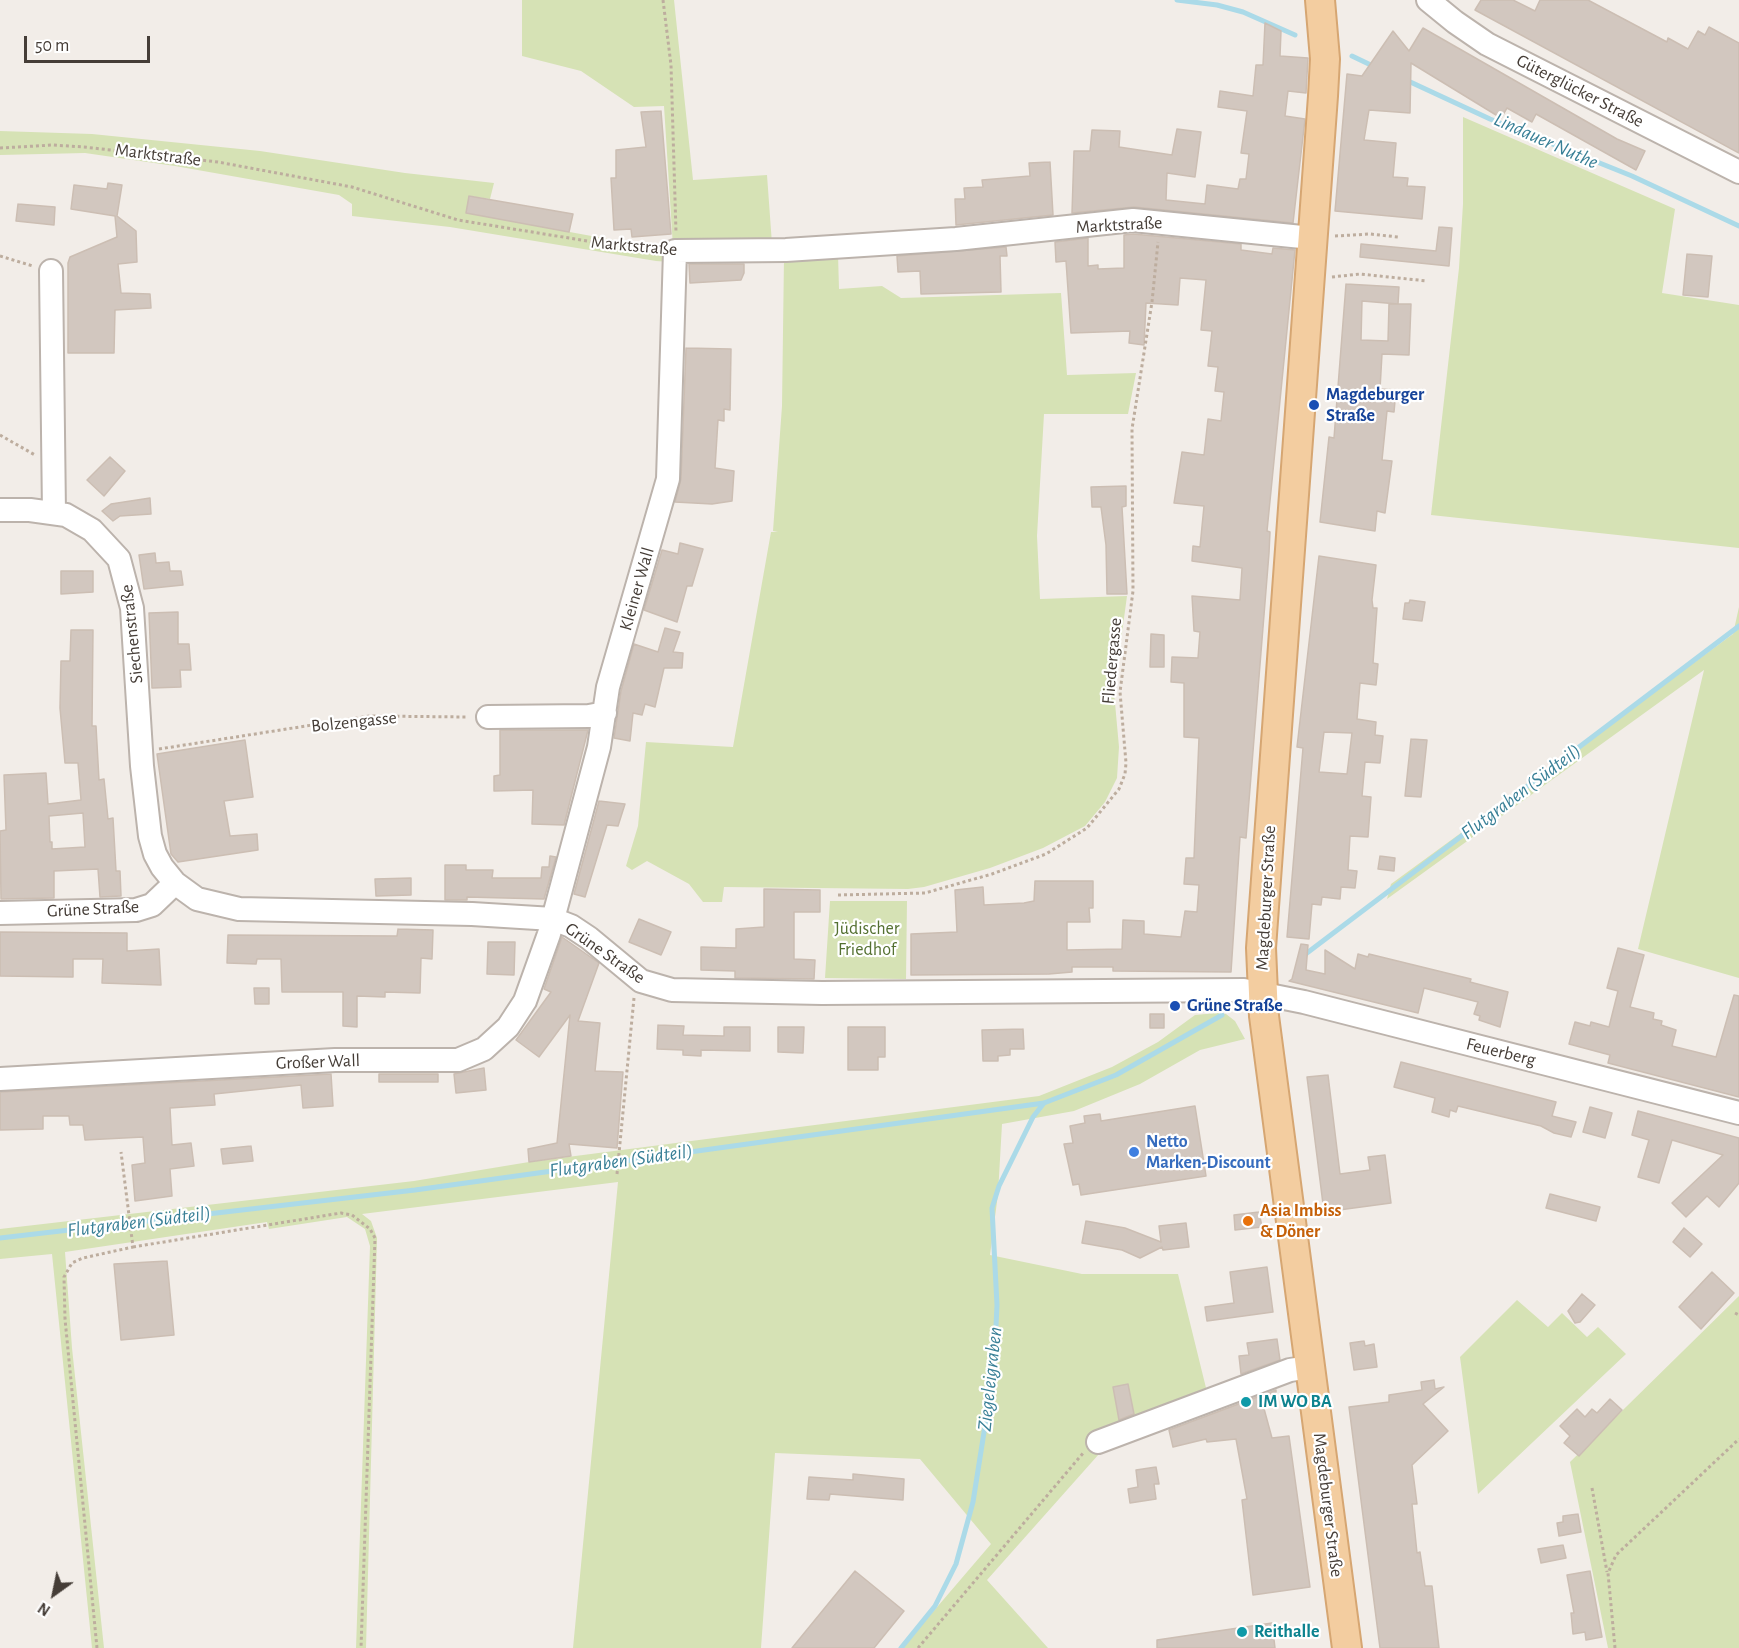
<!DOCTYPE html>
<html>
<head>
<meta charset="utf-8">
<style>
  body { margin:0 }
  #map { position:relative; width:1739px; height:1648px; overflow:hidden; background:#f2ede8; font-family:"Alegreya Sans",sans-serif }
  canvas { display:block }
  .north { position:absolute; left:24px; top:1564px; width:60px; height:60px; -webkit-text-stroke:4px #fff; paint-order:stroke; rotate:213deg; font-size:16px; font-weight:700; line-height:24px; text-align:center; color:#453d37 }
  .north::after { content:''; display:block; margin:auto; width:21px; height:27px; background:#453d37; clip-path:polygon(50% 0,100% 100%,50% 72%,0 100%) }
  .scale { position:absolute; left:24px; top:36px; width:126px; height:27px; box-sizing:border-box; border:3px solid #453d37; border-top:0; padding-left:8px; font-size:18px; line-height:21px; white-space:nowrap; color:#453d37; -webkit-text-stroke:4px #fff; paint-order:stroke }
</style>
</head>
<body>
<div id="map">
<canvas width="1739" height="1648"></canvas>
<div class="north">N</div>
<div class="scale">50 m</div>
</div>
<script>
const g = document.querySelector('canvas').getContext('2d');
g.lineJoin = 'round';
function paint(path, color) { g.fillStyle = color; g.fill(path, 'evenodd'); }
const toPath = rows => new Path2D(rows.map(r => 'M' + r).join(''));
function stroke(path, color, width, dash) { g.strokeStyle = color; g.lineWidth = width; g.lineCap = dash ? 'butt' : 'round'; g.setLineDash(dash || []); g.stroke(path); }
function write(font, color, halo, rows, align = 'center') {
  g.font = font + ' "Alegreya Sans",sans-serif'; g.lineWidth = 4.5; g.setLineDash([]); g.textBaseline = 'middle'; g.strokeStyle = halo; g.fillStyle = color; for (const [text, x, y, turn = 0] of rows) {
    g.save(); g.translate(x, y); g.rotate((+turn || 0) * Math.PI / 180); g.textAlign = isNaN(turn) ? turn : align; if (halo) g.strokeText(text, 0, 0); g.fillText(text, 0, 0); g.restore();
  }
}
paint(toPath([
  [522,0,674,0,693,180,767,175,772,244,838,254,839,289,882,286,901,298,1061,293,1067,375,1136,373,1128,414,1044,414,1037,536,1040,599,1127,596,1114,692,1119,747,1117,778,1105,802,1085,826,1043,848,990,868,924,887,908,889,724,887,722,902,703,902,689,884,647,861,632,870,626,866,638,826,646,742,733,747,771,532,778,532,773,531,782,406,784,257,684,263,656,261,450,227,352,216,352,204,339,195,175,166,85,153,0,155,0,131,92,134,260,151,405,173,494,183,490,199,469,196,466,213,657,248,673,247,664,106,634,107,581,71,522,56],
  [1463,117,1675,209,1662,293,1739,305,1739,548,1431,515,1459,268,1463,204],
  [1739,607,1739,978,1638,949,1704,670,1387,899,1391,884,1733,634],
  [830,901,907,901,906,979,825,978],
  [1217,1013,1226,1014,1235,1021,1245,1039,1200,1050,1140,1084,1074,1111,1002,1124,998,1194,990,1255,1082,1274,1178,1274,1207,1392,1089,1440,1099,1454,987,1580,1048,1648,902,1648,991,1544,920,1459,775,1453,761,1648,573,1648,618,1182,362,1214,371,1221,377,1238,366,1648,356,1648,370,1246,365,1229,347,1217,269,1229,267,1222,65,1252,72,1348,104,1648,92,1648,52,1254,0,1259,0,1229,414,1181,529,1162,1039,1096,1112,1067,1158,1042,1195,1015],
  [1739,1296,1739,1648,1608,1648,1570,1462],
  [1517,1300,1548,1327,1562,1313,1587,1337,1598,1327,1626,1354,1478,1494,1460,1357]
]), '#d6e2b5');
stroke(toPath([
  [1177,0,1217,5,1243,12,1295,35],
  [1352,56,1375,67],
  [1406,80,1490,119,1632,176,1739,226],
  [1303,956,1739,626],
  [0,1238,415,1190,1044,1103,1116,1075,1222,1015],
  [901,1648,935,1606,956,1564,973,1502,994,1369,997,1305,992,1208,999,1186,1033,1117,1044,1103]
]), '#abdae8', 5);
const building = toPath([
  [1481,0,1513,0,1535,11,1540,0,1588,0,1667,42,1668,38,1688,49,1698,31,1705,35,1709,27,1739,43,1739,153,1475,10,1481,0],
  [1265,23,1281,31,1280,56,1308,58,1306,93,1288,91,1285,116,1305,119,1293,223,1134,207,1072,213,1074,151,1090,151,1092,130,1120,131,1119,147,1172,155,1177,129,1201,132,1195,177,1167,173,1166,200,1205,204,1207,185,1238,189,1240,179,1246,179,1249,154,1241,153,1247,111,1218,107,1220,91,1253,96,1256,65,1263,65,1265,23],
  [1423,28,1617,139,1645,151,1636,170,1536,114,1532,122,1507,108,1501,118,1411,63,1410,113,1369,110,1364,140,1396,143,1393,177,1408,178,1407,186,1425,187,1422,219,1335,211,1347,74,1362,76,1393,31,1409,51,1423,28],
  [661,111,671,234,632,237,631,229,614,230,611,178,616,178,616,150,646,147,641,112,661,111],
  [1050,162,1053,215,956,225,955,199,965,199,964,188,983,187,982,180,1030,176,1029,163,1050,162],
  [108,183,122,185,117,216,136,231,137,262,118,264,121,293,150,294,151,308,115,310,114,353,68,353,68,263,70,257,117,237,115,216,71,209,74,185,107,189,108,183],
  [469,196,573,214,569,232,466,213,469,196],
  [18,204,55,207,54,225,16,221,18,204],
  [1439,227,1452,228,1449,266,1360,257,1361,244,1436,251,1439,227],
  [1133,234,1241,244,1241,250,1272,254,1273,248,1295,250,1267,531,1270,532,1269,553,1246,838,1240,837,1231,972,1113,971,1113,967,1072,967,1072,972,1049,974,911,975,911,934,957,932,955,890,983,887,984,905,1024,903,1034,901,1035,881,1093,881,1093,908,1089,908,1090,922,1067,922,1067,950,1122,949,1123,920,1144,921,1144,934,1181,937,1185,911,1197,912,1199,885,1184,884,1186,858,1194,858,1199,738,1184,737,1184,683,1171,682,1172,657,1198,658,1200,632,1194,631,1192,596,1240,600,1242,568,1192,561,1193,546,1200,547,1204,506,1174,503,1182,452,1204,455,1208,419,1221,421,1224,392,1215,391,1218,367,1208,366,1212,331,1201,330,1206,280,1180,278,1178,305,1146,303,1144,345,1129,343,1130,331,1071,333,1066,261,1056,262,1055,242,1088,238,1088,266,1098,265,1098,269,1124,268,1124,235,1133,234],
  [1006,247,1007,256,1000,256,1001,292,921,294,920,271,898,272,897,256,1006,247],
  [1687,254,1712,256,1708,297,1683,295,1687,254],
  [689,264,744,264,744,273,741,280,690,283,689,264],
  [1346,284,1399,287,1398,304,1411,304,1409,355,1382,354,1380,389,1396,390,1394,412,1387,411,1382,460,1392,461,1385,513,1377,511,1375,531,1320,522,1329,437,1334,438,1346,284],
  [1362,301,1398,304,1389,304,1388,341,1361,340,1362,301],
  [686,348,731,349,730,410,724,409,724,421,718,420,715,468,734,471,732,501,712,504,675,502,681,479,686,348],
  [110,457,125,471,104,496,87,480,110,457],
  [1126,486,1126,506,1122,507,1127,594,1107,594,1106,545,1101,507,1092,507,1091,487,1126,486],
  [150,498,151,514,120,516,113,521,102,511,111,504,150,498],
  [680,543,703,549,692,586,687,586,677,622,644,610,662,550,678,554,680,543],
  [155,553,156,563,169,562,170,571,181,571,183,585,144,589,139,555,155,553],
  [1319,556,1376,565,1372,600,1373,608,1377,608,1373,663,1378,664,1376,685,1360,683,1357,719,1376,722,1375,735,1383,736,1380,763,1365,762,1362,796,1371,797,1368,837,1350,836,1348,870,1357,871,1355,888,1341,887,1340,899,1322,897,1321,905,1312,904,1309,939,1287,937,1303,748,1297,747,1319,556],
  [1324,732,1352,733,1347,774,1319,772,1324,732],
  [61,571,93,571,93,592,61,594,61,571],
  [1410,600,1425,602,1422,621,1403,619,1405,603,1409,603,1410,600],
  [178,612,178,644,189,644,191,670,180,670,181,687,152,688,149,613,178,612],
  [665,628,680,632,673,652,683,653,682,668,664,668,655,707,645,704,642,715,633,713,630,741,614,738,621,691,634,644,658,652,665,628],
  [71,630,93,630,92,726,96,726,99,780,104,779,108,819,113,818,116,871,120,871,121,896,100,897,98,869,54,871,54,898,1,899,0,831,6,830,4,775,46,773,48,804,81,800,78,763,65,763,60,708,61,661,70,661,71,630],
  [83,813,85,847,52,849,52,842,50,842,49,816,83,813],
  [1151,634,1164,635,1164,667,1150,667,1151,634],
  [500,730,588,730,564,825,532,824,533,790,494,791,494,776,500,775,500,730],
  [1411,739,1427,740,1421,797,1405,796,1411,739],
  [245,740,253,797,224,801,230,836,257,834,258,850,178,862,171,854,157,754,245,740],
  [599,801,625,804,618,826,607,825,585,897,574,894,599,801],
  [550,856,556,857,544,899,467,897,467,900,445,900,445,865,466,865,466,870,493,870,492,878,541,878,542,867,549,867,550,856],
  [1380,856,1395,858,1394,871,1378,869,1380,856],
  [411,878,411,895,376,896,375,879,411,878],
  [764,889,820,890,820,912,794,912,794,959,815,960,814,979,735,978,735,971,701,970,701,947,736,948,736,929,764,927,764,889],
  [639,919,671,932,661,955,629,942,639,919],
  [398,929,433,930,432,959,421,958,420,993,385,992,385,997,357,996,357,1027,343,1026,343,992,282,992,281,959,257,959,256,964,227,963,228,935,397,936,398,929],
  [0,932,127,933,127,951,159,949,161,985,102,983,103,959,73,959,73,977,0,976,0,932],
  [562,937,599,963,578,1021,600,1023,595,1071,623,1072,617,1148,569,1144,571,1156,529,1162,528,1149,557,1143,570,1015,539,1057,516,1040,551,992,544,989,562,937],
  [488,942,515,942,514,975,487,974,488,942],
  [1301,944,1308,945,1306,970,1325,974,1325,950,1355,969,1358,954,1368,957,1369,954,1471,979,1470,982,1508,992,1500,1027,1479,1020,1480,1016,1474,1014,1478,1002,1424,988,1418,1013,1289,981,1292,979,1301,944],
  [1618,948,1644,955,1630,1007,1654,1013,1653,1019,1662,1021,1661,1025,1676,1030,1672,1046,1716,1057,1734,995,1739,996,1739,1097,1608,1063,1610,1055,1569,1044,1575,1022,1590,1026,1591,1022,1609,1027,1618,991,1607,988,1618,948],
  [254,988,269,988,269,1004,255,1004,254,988],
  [1150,1014,1164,1014,1164,1028,1150,1028,1150,1014],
  [658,1025,684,1026,683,1035,724,1036,724,1027,750,1027,750,1051,701,1050,701,1056,683,1055,683,1050,657,1049,658,1025],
  [778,1027,804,1027,803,1053,778,1052,778,1027],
  [848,1027,885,1027,885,1057,878,1057,878,1070,848,1070,848,1027],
  [1023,1029,1024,1049,1010,1049,1010,1055,998,1056,998,1061,983,1061,982,1030,1023,1029],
  [1401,1062,1556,1102,1552,1116,1576,1122,1571,1137,1554,1133,1541,1126,1458,1106,1456,1112,1450,1110,1449,1117,1432,1112,1435,1098,1394,1087,1401,1062],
  [484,1068,486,1090,456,1093,454,1074,484,1068],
  [331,1074,333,1106,303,1108,301,1085,214,1094,215,1105,170,1108,172,1145,191,1143,194,1166,170,1169,172,1196,135,1201,132,1165,145,1163,143,1137,85,1140,83,1125,70,1125,69,1116,43,1116,43,1129,0,1130,0,1092,331,1074],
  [379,1074,438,1074,438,1082,379,1082,379,1074],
  [1328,1075,1340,1174,1370,1170,1368,1157,1385,1155,1391,1203,1324,1212,1307,1077,1328,1075],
  [1195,1106,1206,1176,1081,1195,1079,1184,1073,1185,1064,1144,1073,1143,1070,1126,1085,1123,1084,1116,1100,1114,1101,1121,1195,1106],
  [1590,1107,1612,1113,1605,1138,1583,1132,1590,1107],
  [1638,1111,1739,1138,1739,1183,1719,1207,1707,1196,1686,1217,1672,1203,1723,1155,1672,1140,1659,1183,1638,1177,1649,1140,1632,1135,1638,1111],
  [251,1146,253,1161,223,1164,221,1149,251,1146],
  [1550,1194,1600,1207,1596,1221,1546,1208,1550,1194],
  [1259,1212,1262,1227,1235,1230,1234,1215,1259,1212],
  [1086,1221,1125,1228,1161,1242,1159,1226,1186,1223,1189,1247,1163,1250,1162,1247,1140,1258,1122,1250,1082,1243,1086,1221],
  [1684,1228,1702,1244,1690,1257,1673,1242,1684,1228],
  [167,1261,174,1335,121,1340,114,1264,167,1261],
  [1267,1267,1273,1312,1207,1321,1205,1307,1234,1303,1230,1272,1267,1267],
  [1712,1272,1734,1293,1701,1329,1679,1307,1712,1272],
  [1582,1294,1595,1305,1580,1322,1575,1323,1568,1311,1582,1294],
  [1277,1339,1280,1360,1241,1374,1239,1356,1249,1355,1247,1343,1277,1339],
  [1364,1341,1365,1346,1374,1344,1377,1367,1354,1370,1350,1343,1364,1341],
  [1434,1380,1435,1389,1444,1387,1423,1404,1448,1431,1412,1465,1417,1504,1412,1504,1417,1553,1420,1552,1425,1586,1432,1586,1439,1648,1380,1648,1349,1407,1389,1402,1389,1395,1422,1390,1421,1382,1434,1380],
  [1128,1384,1134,1414,1119,1420,1113,1387,1128,1384],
  [1276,1390,1276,1392,1263,1397,1265,1404,1263,1405,1272,1438,1289,1436,1310,1587,1253,1595,1242,1500,1247,1499,1236,1439,1207,1442,1206,1439,1173,1447,1169,1430,1276,1390],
  [1610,1399,1622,1410,1579,1456,1564,1443,1570,1436,1560,1426,1577,1409,1585,1417,1592,1409,1597,1413,1610,1399],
  [1156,1467,1159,1484,1154,1484,1156,1499,1130,1503,1128,1489,1138,1487,1136,1470,1156,1467],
  [853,1474,904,1479,903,1500,830,1494,829,1500,807,1499,809,1477,853,1480,853,1474],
  [1578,1514,1581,1532,1559,1536,1557,1523,1563,1522,1563,1516,1578,1514],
  [1563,1545,1566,1558,1541,1563,1538,1549,1563,1545],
  [855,1571,904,1611,874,1648,792,1648,855,1571],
  [1590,1571,1602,1637,1586,1640,1585,1632,1573,1634,1571,1613,1574,1613,1567,1575,1590,1571],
  [1272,1623,1275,1648,1157,1648,1157,1640,1272,1623]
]);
paint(building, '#d2c7bf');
stroke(building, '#ccbeb3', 1.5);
const minor = toPath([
  [1428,0,1455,22,1487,44,1739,172],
  [51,271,54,513],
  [0,510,30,510,66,515,92,530,119,559,132,608,142,766,150,836,155,854,162,867,175,883,197,899,239,909,472,914,553,919,571,926,589,938,641,981,672,990,822,993,1244,990,1304,1002,1739,1113],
  [488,717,589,716,605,713],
  [0,913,136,910,152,905,175,883],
  [0,1079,335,1060,458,1060,484,1049,508,1027,525,1001,549,934,599,747,608,687,668,479,675,251,786,250,956,239,1133,220,1312,238],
  [1098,1442,1290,1370,1310,1367]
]);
const major = toPath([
  [1320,0,1325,59,1323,96,1261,948,1264,1016,1347,1648]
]);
stroke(minor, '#bcb3ac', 26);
stroke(major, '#d6a672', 32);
stroke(toPath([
  [663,0,671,65,676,232],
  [0,148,53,145,84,147,218,162,352,187,458,220,655,252],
  [1335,236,1370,234,1398,237],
  [0,256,33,266],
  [1332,277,1360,274,1427,281],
  [0,435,35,455],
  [159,749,370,716,468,717],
  [838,895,925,893,992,874,1046,854,1087,828,1119,789,1125,774,1126,763,1120,692,1133,591,1132,429,1152,302,1158,242],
  [617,1174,634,998],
  [133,1247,341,1213,352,1215,370,1229,375,1238,361,1648],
  [1735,1313,1739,1315],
  [1592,1488,1607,1572],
  [97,1648,65,1319,64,1277,72,1263,83,1258,133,1247,121,1152],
  [918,1648,1084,1452],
  [1615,1648,1608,1573,1616,1555,1739,1439]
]), '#bdad9e', 3, [3, 3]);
stroke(minor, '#fff', 22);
stroke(major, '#f3cda0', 28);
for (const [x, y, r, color] of [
  [1314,405,6,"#1a4fb4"],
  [1175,1006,6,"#1a4fb4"],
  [1134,1152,6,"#3f7fe0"],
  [1248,1221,6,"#e8710a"],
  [1246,1402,6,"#0f9aa8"],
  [1242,1632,6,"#0f9aa8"]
]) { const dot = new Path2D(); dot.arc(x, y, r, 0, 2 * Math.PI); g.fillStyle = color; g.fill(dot); stroke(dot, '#fff', 2); }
write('18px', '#453d37', '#fff', [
  ["Güterglücker Straße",1580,91,27],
  ["Marktstraße",158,155,7],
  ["Marktstraße",1119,225,-3],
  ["Marktstraße",634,246,5],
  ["Kleiner Wall",637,589,-74],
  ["Siechenstraße",132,634,-96],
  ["Fliedergasse",1112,661,-85],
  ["Bolzengasse",354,722,-6],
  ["Magdeburger Straße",1266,898,-87],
  ["Grüne Straße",93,909,-3],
  ["Grüne Straße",605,953,35],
  ["Feuerberg",1501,1052,14],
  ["Großer Wall",318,1062,-2],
  ["Magdeburger Straße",1328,1505,83]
]);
write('bold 18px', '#164399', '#fff', [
  ["Magdeburger",1326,395],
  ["Straße",1326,416],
  ["Grüne Straße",1187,1006]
], 'left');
write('18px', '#547031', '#fff', [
  ["Jüdischer",867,929],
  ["Friedhof",867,950]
]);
write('bold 18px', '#366cbe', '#fff', [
  ["Netto",1146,1142],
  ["Marken-Discount",1146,1163]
], 'left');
write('bold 18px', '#c56008', '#fff', [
  ["Asia Imbiss",1260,1211],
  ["& Döner",1260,1232]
], 'left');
write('bold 18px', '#0d838f', '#fff', [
  ["IM WO BA",1258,1402],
  ["Reithalle",1254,1632]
], 'left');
write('italic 20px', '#387f96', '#fff', [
  ["Lindauer Nuthe",1546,141,24],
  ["Flutgraben (Südteil)",1521,792,-37],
  ["Flutgraben (Südteil)",621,1161,-8],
  ["Flutgraben (Südteil)",139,1222,-7],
  ["Ziegeleigraben",990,1379,-84]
]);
</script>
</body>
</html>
